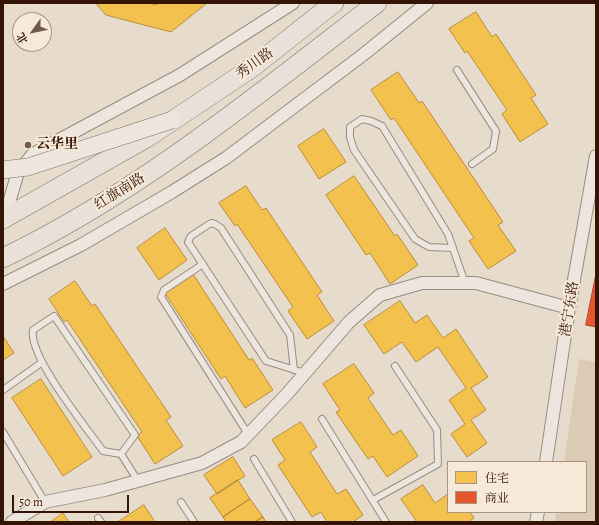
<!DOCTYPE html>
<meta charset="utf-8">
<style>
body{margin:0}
#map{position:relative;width:599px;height:525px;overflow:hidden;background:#e7dccc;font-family:Alegreya,"Noto Serif SC",serif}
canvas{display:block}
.frame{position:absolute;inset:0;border:4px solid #331405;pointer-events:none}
.legend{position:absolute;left:447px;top:461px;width:140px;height:52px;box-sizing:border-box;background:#f7e9d7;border:1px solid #a99483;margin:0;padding:5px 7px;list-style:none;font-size:12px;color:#331405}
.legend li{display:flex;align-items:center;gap:8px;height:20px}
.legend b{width:20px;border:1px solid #a99483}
.north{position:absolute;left:12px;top:12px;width:40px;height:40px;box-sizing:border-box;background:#f7e9d7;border:1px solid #a99483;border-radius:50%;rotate:237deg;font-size:11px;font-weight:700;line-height:16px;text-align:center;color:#331405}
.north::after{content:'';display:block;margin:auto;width:14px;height:18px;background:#725a4b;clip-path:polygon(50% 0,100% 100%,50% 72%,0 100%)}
.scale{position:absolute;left:12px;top:495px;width:117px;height:18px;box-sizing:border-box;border:2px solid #331405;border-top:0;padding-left:5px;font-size:12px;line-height:14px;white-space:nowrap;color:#331405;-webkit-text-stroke:3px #f7e9d7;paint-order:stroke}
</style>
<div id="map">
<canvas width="599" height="525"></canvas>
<div class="frame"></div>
<ul class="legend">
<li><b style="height:11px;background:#f2c14e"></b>住宅</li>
<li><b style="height:11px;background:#e4572e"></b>商业</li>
</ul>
<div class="north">北</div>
<div class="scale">50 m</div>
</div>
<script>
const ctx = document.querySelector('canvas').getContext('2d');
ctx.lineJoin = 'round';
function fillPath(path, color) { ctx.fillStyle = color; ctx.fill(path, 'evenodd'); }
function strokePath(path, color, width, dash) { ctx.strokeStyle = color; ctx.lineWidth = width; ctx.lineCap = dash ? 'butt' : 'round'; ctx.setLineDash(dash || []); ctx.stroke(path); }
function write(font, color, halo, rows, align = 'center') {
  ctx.font = font + ' Alegreya,"Noto Serif SC",serif'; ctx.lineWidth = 4; ctx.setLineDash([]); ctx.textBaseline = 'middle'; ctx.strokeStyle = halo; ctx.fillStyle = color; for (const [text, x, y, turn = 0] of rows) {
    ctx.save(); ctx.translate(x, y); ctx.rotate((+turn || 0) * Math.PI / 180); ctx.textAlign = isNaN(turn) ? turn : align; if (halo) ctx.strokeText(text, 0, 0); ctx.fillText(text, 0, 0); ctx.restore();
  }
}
const green = new Path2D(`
 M 579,359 L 596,362 L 596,522 L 555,522 L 556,512 L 586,512 L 586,462 L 564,462 Z`);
const homes = new Path2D(`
 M 96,3 L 148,3 L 156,5 L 159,3 L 207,3 L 171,32 L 106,15 Z
 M 476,12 L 492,37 L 496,34 L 536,95 L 531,98 L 548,124 L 520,142 L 502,114 L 507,110 L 467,51 L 465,53 L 449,29 Z
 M 398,72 L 419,103 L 422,101 L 503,222 L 498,225 L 516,251 L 488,269 L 469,241 L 474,238 L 394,118 L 391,120 L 371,90 Z
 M 324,129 L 346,162 L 319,179 L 298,146 Z
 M 354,176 L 395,236 L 397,234 L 418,265 L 390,284 L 370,253 L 366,255 L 326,195 Z
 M 246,186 L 262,210 L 266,208 L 322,292 L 317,295 L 334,321 L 307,339 L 288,311 L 293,307 L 237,224 L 235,226 L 219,203 Z
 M 165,228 L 187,260 L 159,280 L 137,248 Z
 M 193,274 L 249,360 L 252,358 L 273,390 L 245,408 L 225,376 L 221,379 L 165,293 Z
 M 75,281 L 92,306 L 95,304 L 171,417 L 166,420 L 183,446 L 155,464 L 137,436 L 142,432 L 67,320 L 64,322 L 49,299 Z
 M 400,301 L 415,323 L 427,315 L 443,338 L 456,329 L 488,377 L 471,388 L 486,410 L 471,420 L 487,443 L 467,457 L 451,434 L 465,424 L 449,400 L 466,388 L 438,347 L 416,362 L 402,342 L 384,354 L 364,325 Z
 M 3,336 L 14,353 L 3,360 Z
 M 354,364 L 374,393 L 368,398 L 393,435 L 401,430 L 418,456 L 387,477 L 373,456 L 368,459 L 336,412 L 340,410 L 323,384 Z
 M 41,379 L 92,457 L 63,476 L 12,398 Z
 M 301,422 L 317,447 L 310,452 L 337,494 L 346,489 L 363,515 L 353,522 L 327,522 L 321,512 L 312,517 L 278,465 L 285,460 L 272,440 Z
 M 233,457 L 245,476 L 217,494 L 204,475 Z
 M 238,480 L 250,499 L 223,517 L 210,498 Z
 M 423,485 L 435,503 L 448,494 L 448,512 L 470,512 L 474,518 L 468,522 L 417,522 L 401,499 Z
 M 250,499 L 263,517 L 255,522 L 226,522 L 223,517 Z
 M 144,505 L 155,522 L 118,522 Z
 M 63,513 L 69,522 L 51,522 Z
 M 263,517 L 266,522 L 255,522 Z`);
const shops = new Path2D(`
 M 596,274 L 596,327 L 586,325 Z`);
const lane = new Path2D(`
 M 457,70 L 496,131 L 493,149 L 472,164
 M 453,248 L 429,247 L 415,239 L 354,150 L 350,137 L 350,127 L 362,119 L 371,121 L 382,126 L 448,234 L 465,283
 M 203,264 L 164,290 L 161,297 L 248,434
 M 294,370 L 290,335 L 221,228 L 215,224 L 211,223 L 191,236 L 188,242 L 266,361 L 305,373
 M 3,390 L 41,363
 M 322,419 L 386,522
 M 3,432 L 45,502
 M 121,454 L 135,435 L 54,316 L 33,330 C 28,356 86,427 103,451 L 121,454 L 138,481
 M 254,459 L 292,522
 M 373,500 L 438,464 L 437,430 L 395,366
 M 181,502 L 194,522
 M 98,518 L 101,522`);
const street = new Path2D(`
 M 3,211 L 8,206 L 18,172 L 33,154 L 180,75 L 293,3
 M 3,284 L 81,245 L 172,192 L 226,158 L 364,54 L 427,3
 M 546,462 L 569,308 L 596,156
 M 12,522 L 45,502 L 105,490 L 202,463 L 241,442 L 287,394 L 349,322 L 380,295 L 422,283 L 476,283 L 569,308
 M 536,522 L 538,512`);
const primary = new Path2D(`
 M 3,219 L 148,137 L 253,67 L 334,3
 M 3,258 C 140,192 257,95 377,3`);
const secondaryBridge = new Path2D(`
 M 3,170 L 28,167 L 172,120`);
const markers = [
 [28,145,4,"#725a4b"]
];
const streetNames = [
 ["秀川路",255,64,-36],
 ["红旗南路",120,192,-32],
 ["港宁东路",570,309,-81]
];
const poiNames = [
 ["云华里",36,145]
];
fillPath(green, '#dbcab4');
fillPath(homes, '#f2c14e');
strokePath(homes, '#b98d38', 1);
fillPath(shops, '#e4572e');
strokePath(shops, '#af4322', 1);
strokePath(lane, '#968c81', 8);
strokePath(street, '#968c81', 14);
strokePath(primary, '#7c7167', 20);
strokePath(lane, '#ece6de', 6);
strokePath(street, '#ece6de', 12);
strokePath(primary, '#e8e1d9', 19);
strokePath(secondaryBridge, '#7c7167', 18, []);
strokePath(secondaryBridge, '#ece6de', 17);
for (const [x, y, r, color] of markers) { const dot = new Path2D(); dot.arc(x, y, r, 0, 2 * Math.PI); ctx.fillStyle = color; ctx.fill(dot); strokePath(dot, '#f7e9d7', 1.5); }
write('14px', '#331405', '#f7e9d7', streetNames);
write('bold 14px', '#331405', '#f7e9d7', poiNames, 'left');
</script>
